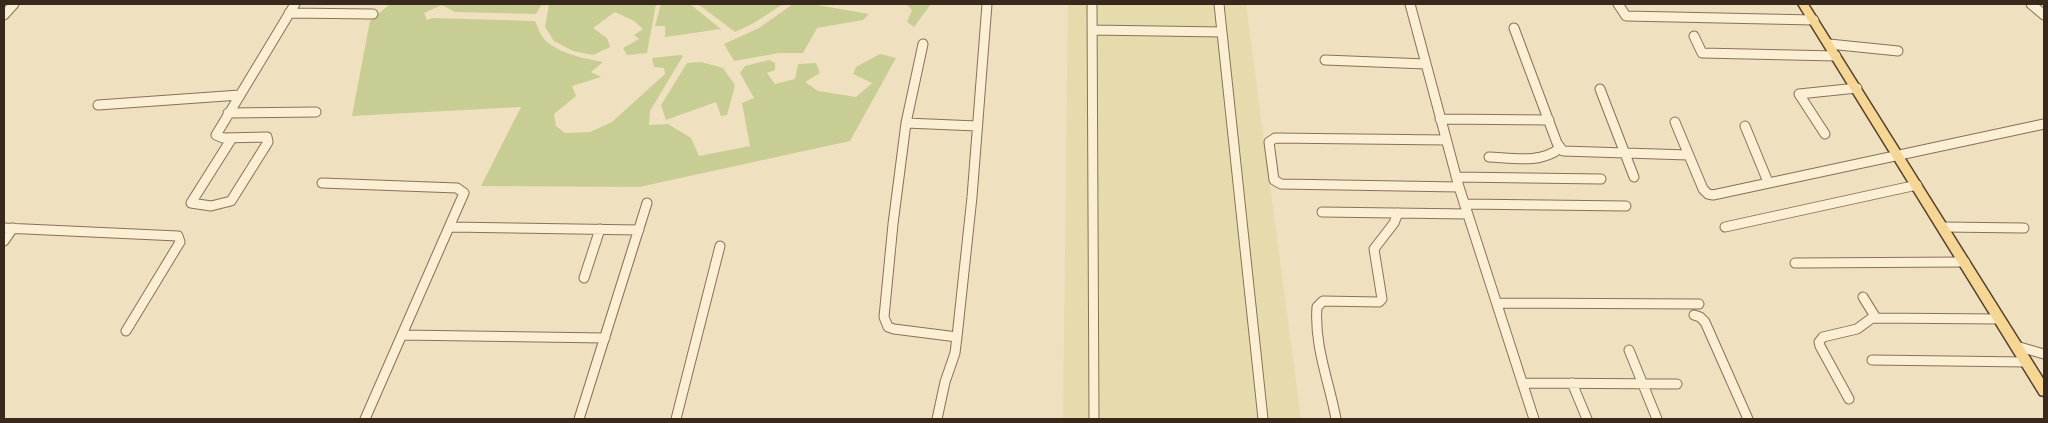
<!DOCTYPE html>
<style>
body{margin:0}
#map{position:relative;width:2048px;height:423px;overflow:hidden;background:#efe0bf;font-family:"IBM Plex Serif",serif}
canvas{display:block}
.frame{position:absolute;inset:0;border:5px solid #38291c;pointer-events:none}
</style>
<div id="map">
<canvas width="2048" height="423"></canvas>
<div class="frame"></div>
</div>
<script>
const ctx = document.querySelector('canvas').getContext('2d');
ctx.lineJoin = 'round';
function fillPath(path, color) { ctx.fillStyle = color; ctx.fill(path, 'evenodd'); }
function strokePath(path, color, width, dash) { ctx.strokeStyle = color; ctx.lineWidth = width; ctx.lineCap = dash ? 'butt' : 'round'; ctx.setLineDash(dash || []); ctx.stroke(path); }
const farmland = new Path2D(`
 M 1068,4 L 1246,4 L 1301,419 L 1063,419 Z`);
const green = new Path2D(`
 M 390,4 L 542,4 L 536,14 L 455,12 L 442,5 L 424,13 L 427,20 L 433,18 L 535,21 C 538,27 540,35 544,39 C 559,54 583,58 603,62 L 591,72 L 601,77 L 572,86 L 576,96 L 554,114 L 556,126 L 565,133 L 590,132 L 612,122 L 665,74 L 664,68 L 654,67 L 652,58 L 681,55 L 683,56 L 650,111 L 649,125 L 668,124 L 691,138 L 699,156 L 750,146 L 742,103 L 754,98 L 740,73 L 745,66 L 769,60 L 775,63 L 775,70 L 767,73 L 775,84 L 795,79 L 798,64 L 816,63 L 820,73 L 805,82 L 818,91 L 856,97 L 872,83 L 853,74 L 856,67 L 880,54 L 896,58 L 850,141 L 639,187 L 481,186 L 521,107 L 352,116 L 370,21 Z
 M 549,4 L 656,4 L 647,53 L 627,55 L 623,48 L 639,39 L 634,35 L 643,29 L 634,21 L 615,12 L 593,28 L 607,38 L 610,47 L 593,55 L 573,51 L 554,41 L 545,27 Z
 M 661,4 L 690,4 L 721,29 L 665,37 L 665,26 L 655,26 Z
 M 698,4 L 783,4 L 754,23 L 735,32 Z
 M 793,4 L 811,4 L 869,14 L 863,20 L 817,28 L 803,53 L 779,53 L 734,61 L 724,44 L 759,28 Z
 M 906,4 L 931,4 L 914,27 L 907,22 L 912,10 Z
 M 701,62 L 723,68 L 735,85 L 727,115 L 721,116 L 716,102 L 666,120 L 661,105 L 687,63 Z`);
const minor = new Path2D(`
 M 1092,4 L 1094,419
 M 1219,4 L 1263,419
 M 1410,4 L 1459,187 L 1534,419
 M 1618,4 L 1626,16 L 1814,20
 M 2031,4 L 2044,15
 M 289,13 L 373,14
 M 4,15 L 14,4
 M 1514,28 L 1557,143 L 1563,151 L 1688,155
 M 1092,30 L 1222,32
 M 1694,36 L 1702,53 L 1836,56
 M 923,44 L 906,123 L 893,224 L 884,317 L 888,327 L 894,329 L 957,337
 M 1829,44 L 1898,51
 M 1325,60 L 1426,64
 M 1600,89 L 1634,177
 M 98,105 L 240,95
 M 228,113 L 316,112
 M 1440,119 L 1549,120
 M 1675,122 L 1703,189 L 1708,194 L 1713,195 L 2044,124
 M 906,123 L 977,126
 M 1745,126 L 1768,182
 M 1825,134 L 1799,94 L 1857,88
 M 232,138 L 191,203 L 211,206 L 231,201 L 268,142 L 267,137 L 223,138 L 216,135 L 295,4
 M 1446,140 L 1275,138 L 1269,142 L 1274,180 L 1281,184 L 1459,187
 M 1489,157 C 1512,158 1541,164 1560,148
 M 1456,177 L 1601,179
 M 322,183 L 457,188 L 464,193 L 365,419
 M 1464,204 L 1626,206
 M 1322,212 L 1468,214
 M 450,227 L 639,230
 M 1725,227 L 1917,185
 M 1943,227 L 2024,228
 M 4,228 L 178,236 L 180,242 L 126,331
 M 4,241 L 13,228
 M 1795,263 L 1965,262
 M 584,278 L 600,229
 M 1863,297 L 1876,318
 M 1498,303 L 1699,304
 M 1694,315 L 1700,317 L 1705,322 L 1748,419
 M 402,335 L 605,338
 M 2016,346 L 2044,354
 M 1629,350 L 1657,419
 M 1872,360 L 2026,362
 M 1522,383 L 1677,384
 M 1572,383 L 1587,419
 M 1849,399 L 1820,346 L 1819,342 L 1823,337 L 1857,329 L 1872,318 L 2000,319
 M 579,419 L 647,203
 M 676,419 L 720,246
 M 937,419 L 945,382 L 955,353 L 957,337 L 972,197 L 987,4
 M 1336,419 C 1329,381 1314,346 1317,307 L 1323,301 L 1379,302 L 1382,299 L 1374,249 L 1394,223 L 1398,213`);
const major = new Path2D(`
 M 1798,4 L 1808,4 L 2044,380 L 2044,396 L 2040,395 Z`);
fillPath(farmland, '#e5dbac');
fillPath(green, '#c8ce93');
strokePath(minor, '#897157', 11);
strokePath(major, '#563f2c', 3);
strokePath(minor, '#faeed3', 9);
fillPath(major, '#f5d695');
</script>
